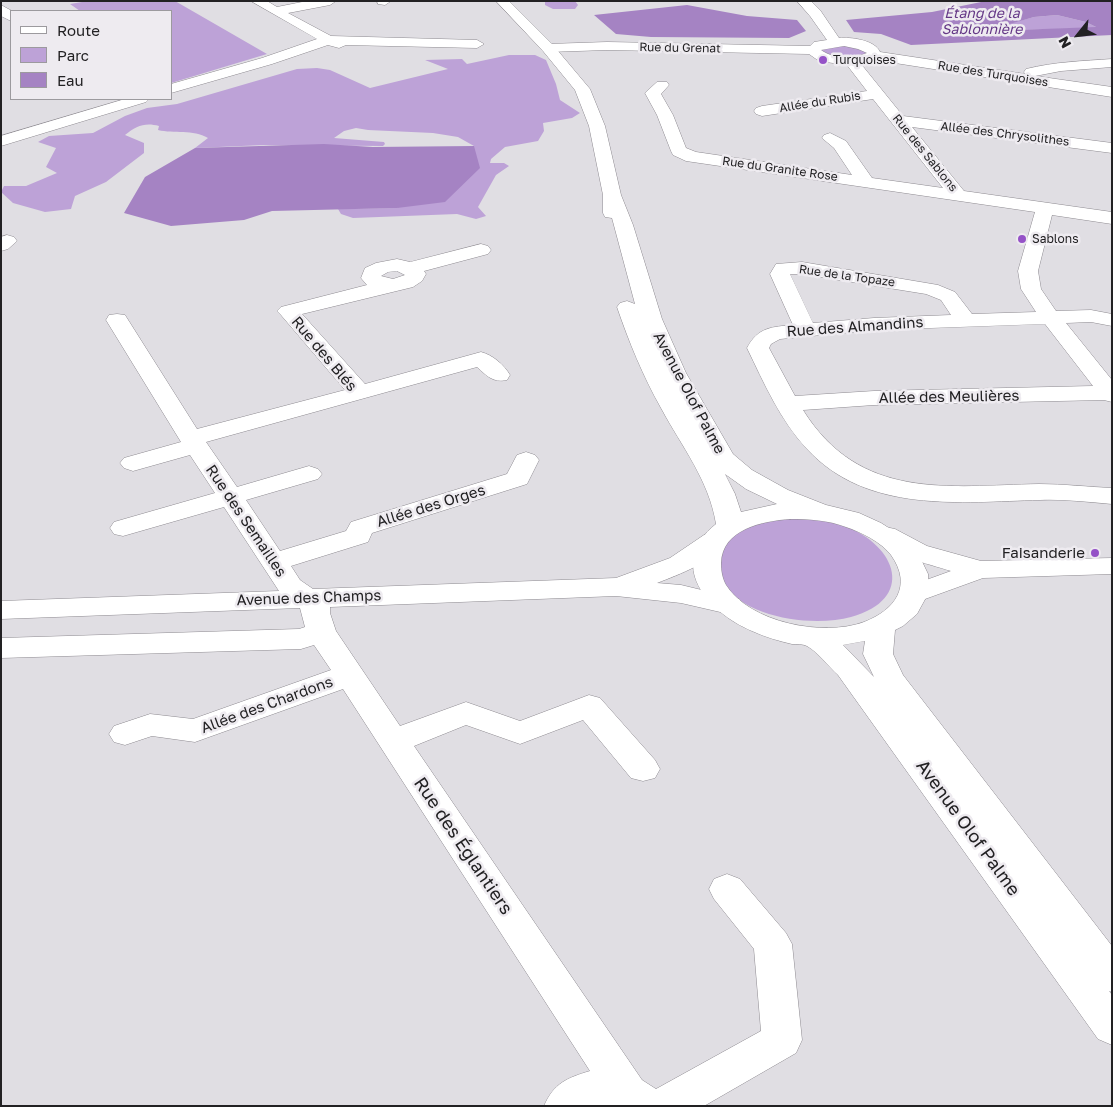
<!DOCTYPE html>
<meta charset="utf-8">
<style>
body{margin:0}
#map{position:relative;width:1113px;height:1107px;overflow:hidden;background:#e0dee3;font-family:"Golos Text",sans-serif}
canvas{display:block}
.frame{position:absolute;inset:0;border:2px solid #222123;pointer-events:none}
.legend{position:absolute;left:10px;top:10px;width:162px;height:90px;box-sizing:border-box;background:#eeebf0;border:1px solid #9c9a9e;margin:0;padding:6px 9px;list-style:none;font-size:15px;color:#222123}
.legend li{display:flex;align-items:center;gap:10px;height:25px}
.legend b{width:25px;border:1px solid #9c9a9e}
.north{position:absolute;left:1053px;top:10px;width:50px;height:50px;-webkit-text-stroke:4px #eeebf0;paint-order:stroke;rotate:241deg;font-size:14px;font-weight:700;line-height:20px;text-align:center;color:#222123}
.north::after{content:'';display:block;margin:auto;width:18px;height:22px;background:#222123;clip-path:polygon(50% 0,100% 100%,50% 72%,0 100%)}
</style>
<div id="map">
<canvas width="1113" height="1107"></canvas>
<div class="frame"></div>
<ul class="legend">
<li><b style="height:6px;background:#fff"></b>Route</li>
<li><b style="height:14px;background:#bda2d7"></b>Parc</li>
<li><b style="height:14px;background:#a583c3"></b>Eau</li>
</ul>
<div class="north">N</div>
</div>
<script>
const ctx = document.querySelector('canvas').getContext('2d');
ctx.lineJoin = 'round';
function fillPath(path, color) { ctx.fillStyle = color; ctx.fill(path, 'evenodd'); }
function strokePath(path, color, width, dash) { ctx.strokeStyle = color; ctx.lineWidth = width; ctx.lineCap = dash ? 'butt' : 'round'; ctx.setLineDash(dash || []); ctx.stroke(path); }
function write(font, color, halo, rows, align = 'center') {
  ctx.font = font + ' "Golos Text",sans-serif'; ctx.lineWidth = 5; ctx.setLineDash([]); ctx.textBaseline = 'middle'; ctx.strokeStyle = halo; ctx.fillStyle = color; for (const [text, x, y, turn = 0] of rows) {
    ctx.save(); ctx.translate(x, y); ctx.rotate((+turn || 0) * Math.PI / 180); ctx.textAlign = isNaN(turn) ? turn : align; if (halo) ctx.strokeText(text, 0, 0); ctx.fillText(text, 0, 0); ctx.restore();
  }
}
const green = new Path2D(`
 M 88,1 L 175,1 L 267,54 L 171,83 L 171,11 L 80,11 L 70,4 Z
 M 545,1 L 575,1 L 578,5 L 575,9 L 553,9 L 545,5 Z
 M 1057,15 L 1086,22 L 1098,28 L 1016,30 L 1001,26 L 1034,17 Z
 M 845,44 L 867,52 L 867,53 C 853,61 834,58 821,51 L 822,49 Z
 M 509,55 L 535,55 L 546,60 L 556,84 L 560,100 L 580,113 L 572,118 L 543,123 L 544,131 L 538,141 L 505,147 L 491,159 L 490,163 L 504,163 L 509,166 L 496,175 L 478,207 L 486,216 L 476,219 L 457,214 L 353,218 L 341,214 L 338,209 L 397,208 L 474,146 L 458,137 L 433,133 L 368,130 L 356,128 L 344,131 L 334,138 L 384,142 L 385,144 L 383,146 L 264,145 L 195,148 L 208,138 C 193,129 174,134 158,130 L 159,126 C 145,122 136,126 125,135 L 144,143 L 144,153 L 106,182 L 75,196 L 71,209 L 45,212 L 13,203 L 1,192 L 4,186 L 26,186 L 57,173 L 46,167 L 56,148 L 38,142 L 49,136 L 93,133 L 125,116 L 147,108 L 177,104 L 297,69 L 317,68 L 330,70 L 370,88 L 448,69 L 425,60 L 462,59 L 467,64 Z
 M 760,518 C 779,519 809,516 828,519 C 834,520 840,524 845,526 C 897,546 916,599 851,617 C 814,627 744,619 723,582 C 720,578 721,569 720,564 C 719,555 716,546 723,539 C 732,530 749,524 760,518 Z`);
const water = new Path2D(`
 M 986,1 L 1112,1 L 1112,35 L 911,45 L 881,34 L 854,32 L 846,20 L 932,12 ZM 1057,15 L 1086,22 L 1096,27 L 1016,30 L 1003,26 L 1034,17 Z
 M 687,5 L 747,16 L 797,20 L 806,31 L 789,38 L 651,37 L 616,34 L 594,15 Z
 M 324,144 L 373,147 L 474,146 L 480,168 L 445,202 L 397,208 L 272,211 L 244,220 L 171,226 L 124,213 L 145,177 L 195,148 Z`);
const minor = new Path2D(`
 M 251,1 L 267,1 L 277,7 L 307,1 L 336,1 L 330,5 L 288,13 L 331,36 L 477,40 L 484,44 L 477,48 L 346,45 L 339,48 L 328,45 L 272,64 L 171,93 L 171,84 L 262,58 L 317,39 Z
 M 377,1 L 391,1 L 385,5 L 378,4 Z
 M 797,1 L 811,1 L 820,10 L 839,38 C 851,37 875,40 880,52 L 1025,74 L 1024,72 L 1026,69 C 1054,62 1083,61 1112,59 L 1112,67 L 1061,71 L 1035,76 L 1112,87 L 1112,97 L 876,60 L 861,64 L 903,116 L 1112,143 L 1112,153 L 912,127 L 964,191 L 1112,212 L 1112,224 L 1052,215 L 1038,271 L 1041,289 L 1056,311 L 1091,310 L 1112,314 L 1112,326 L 1091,322 L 1066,323 L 1112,380 L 1112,402 L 1104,400 L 874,405 L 803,410 C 860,501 947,486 1039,484 C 1064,484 1088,487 1112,488 L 1112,504 C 1088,502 1064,499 1040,500 C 960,502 867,514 807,449 C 780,420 764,383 747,348 C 758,327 772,327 793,325 L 770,274 L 776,264 L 802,262 L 938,285 L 955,292 L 972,314 L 1036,312 L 1021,289 L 1018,271 L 1035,212 L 686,161 L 673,155 L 671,151 L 657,115 L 645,93 L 657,82 L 667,82 L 669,85 L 661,94 L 673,115 L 686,148 L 696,152 L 852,175 L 834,148 L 822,138 L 824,135 L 830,133 L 846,141 L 872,178 L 943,188 L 873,99 L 762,116 L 756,114 L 754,111 L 756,108 L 762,106 L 867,91 L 847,65 L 819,61 L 809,54 L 607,50 L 548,52 L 541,48 L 548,44 L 607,42 L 810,46 L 814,42 L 827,40 L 810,16 ZM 844,46 L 858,49 L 867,53 C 853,59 833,59 821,50 ZM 790,274 L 802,274 L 926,294 L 941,300 L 951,315 L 874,318 L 813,323 ZM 1045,324 L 1093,386 L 874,391 L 795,396 L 769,348 L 771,344 L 780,339 L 874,330 Z
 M 1,5 L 12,11 L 11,21 L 1,16 Z
 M 125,99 L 149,99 L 146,102 L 1,146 L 1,136 Z
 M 7,235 L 14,237 L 17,241 L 8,249 L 1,251 L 1,237 Z
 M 481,244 L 488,246 L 491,250 L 488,254 L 424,271 L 426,274 L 422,281 L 413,287 L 302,314 L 365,384 L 481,352 C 493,355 504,365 510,375 L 507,380 C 493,383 487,376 477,367 L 206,442 L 237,487 L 309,466 L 318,469 L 322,474 L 318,479 L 246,500 L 280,551 L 346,531 L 351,522 L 507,474 L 517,455 L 526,452 L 535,455 L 539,460 L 527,484 L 372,533 L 368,542 L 291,566 L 300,580 L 313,589 L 616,578 L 670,558 L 704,535 L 714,533 L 724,535 L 728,541 C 713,562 680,574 657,583 L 681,585 L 739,599 L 743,605 L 739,611 L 729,614 L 681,603 L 616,596 L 330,607 L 330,613 L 336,631 L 400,726 L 466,702 L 520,721 L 589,695 L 600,698 L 655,760 L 660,769 L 655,778 L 643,781 L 631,778 L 583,720 L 520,744 L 466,725 L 414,746 L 642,1080 L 656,1089 L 761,1031 L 754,949 L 714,899 L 709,889 L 714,879 L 727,874 L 740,879 L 786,933 L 792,944 L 802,1040 L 796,1053 L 704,1106 L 544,1106 C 554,1083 567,1078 590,1071 L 343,689 L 195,742 L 152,736 L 125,745 L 114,742 L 109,734 L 114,726 L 150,714 L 193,719 L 331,670 L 314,645 L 301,649 L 1,658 L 1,638 L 299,629 L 305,627 L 300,608 L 1,619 L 1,601 L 279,591 L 224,507 L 123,536 L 114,534 L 110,528 L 114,522 L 215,493 L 190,455 L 133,471 L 124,468 L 120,463 L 124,458 L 181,442 L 106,320 L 109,315 L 117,314 L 125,315 L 197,429 L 345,390 L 281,315 L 277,311 L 281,307 L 367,285 L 361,278 L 365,268 L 376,263 L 397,259 L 410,262 ZM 397,271 L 405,275 L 393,279 L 381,276 L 388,272 Z
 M 885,527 L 895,529 L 927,546 L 981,561 L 1112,558 L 1112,574 L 983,578 L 914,603 L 904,600 L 900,594 L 904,588 L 951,571 C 929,564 885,554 871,535 L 875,529 Z`);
const major = new Path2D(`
 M 496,1 L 509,1 L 553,45 L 590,89 L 605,126 L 621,195 L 633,225 L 662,319 L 686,373 L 733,454 L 752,470 L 788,490 L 826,505 L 859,513 L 881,523 L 903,537 L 918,553 L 928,574 L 929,592 L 917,614 L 903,626 L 895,630 L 893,654 L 903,675 L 1112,946 L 1112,992 L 1109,991 L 1112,995 L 1112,1045 L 1098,1039 L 838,675 C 829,667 818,652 807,646 C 803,644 797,644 792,644 C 779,641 765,637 752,631 C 707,612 666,564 716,524 C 709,480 682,447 661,408 C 643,376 629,342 617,307 L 620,303 L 627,301 L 635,304 L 612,218 L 605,217 L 603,213 L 603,195 L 589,126 L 575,90 L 543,51 ZM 725,474 L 746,489 L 777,504 L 741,512 L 735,494 ZM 790,519 C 809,519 828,520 846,527 C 861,532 881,542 891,555 C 913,586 895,610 864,622 C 824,637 750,623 726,585 C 722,578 721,570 721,563 C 722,529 763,521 790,519 ZM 865,641 L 863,654 L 874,677 L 843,645 Z`);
const markers = [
 [823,60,5,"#9552c7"],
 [1022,239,5,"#9552c7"],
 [1095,553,5,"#9552c7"]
];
const farStreetnames = [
 ["Rue du Grenat",680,48,1],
 ["Rue des Turquoises",993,74,9],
 ["Allée du Rubis",820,102,-9],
 ["Allée des Chrysolithes",1005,134,7],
 ["Rue des Sablons",925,153,51],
 ["Rue du Granite Rose",780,169,8],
 ["Rue de la Topaze",847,276,8]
];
const farPoinames = [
 ["Turquoises",833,60],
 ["Sablons",1032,239]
];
const farWaternames = [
 ["Étang de la",982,14],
 ["Sablonnière",982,30]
];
const streetNames = [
 ["Rue des Almandins",855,327,-4],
 ["Rue des Blés",324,354,50],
 ["Avenue Olof Palme",689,393,62],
 ["Allée des Meulières",949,397,-1],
 ["Allée des Orges",431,506,-17],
 ["Rue des Semailles",246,521,56],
 ["Avenue des Champs",309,598,-2],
 ["Allée des Chardons",267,705,-20]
];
const poiNames = [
 ["Faisanderie",1085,553]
];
const nearStreetnames = [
 ["Avenue Olof Palme",968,828,54],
 ["Rue des Églantiers",463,846,56]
];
fillPath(green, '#bda2d7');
fillPath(water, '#a583c3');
strokePath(minor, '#8d8a90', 1);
strokePath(major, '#8d8a90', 1);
fillPath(minor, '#fff');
fillPath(major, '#fff');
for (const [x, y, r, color] of markers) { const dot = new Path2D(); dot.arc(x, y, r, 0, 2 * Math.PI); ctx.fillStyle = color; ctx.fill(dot); strokePath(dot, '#eeebf0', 2); }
write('12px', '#222123', '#eeebf0', farStreetnames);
write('12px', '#222123', '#eeebf0', farPoinames, 'left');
write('italic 14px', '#643786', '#eeebf0', farWaternames);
write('15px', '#222123', '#eeebf0', streetNames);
write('15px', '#222123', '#eeebf0', poiNames, 'right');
write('18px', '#222123', '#eeebf0', nearStreetnames);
</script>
